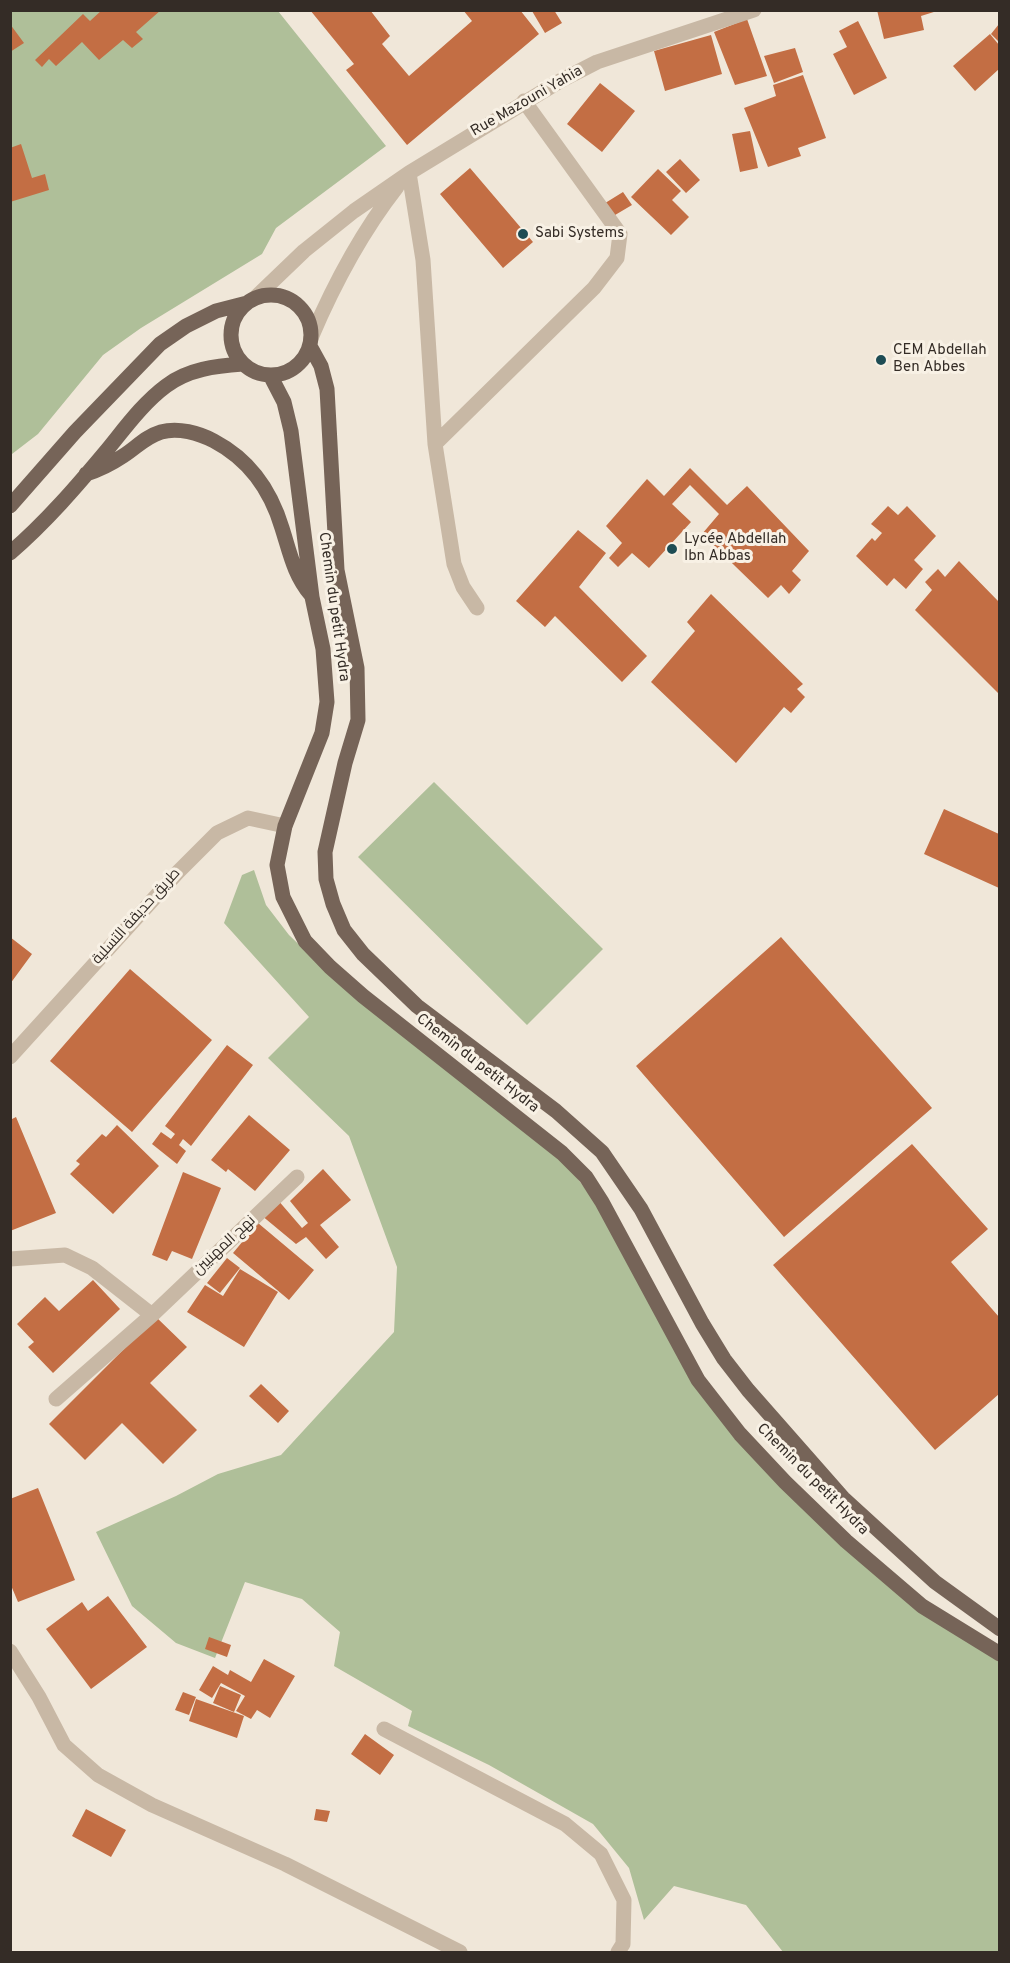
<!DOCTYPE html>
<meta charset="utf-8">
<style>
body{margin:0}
#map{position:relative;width:1010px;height:1963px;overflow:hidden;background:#f0e7d9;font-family:Overpass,sans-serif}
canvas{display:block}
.frame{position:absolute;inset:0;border:12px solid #342c26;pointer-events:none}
</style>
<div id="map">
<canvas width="1010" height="1963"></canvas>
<div class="frame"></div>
</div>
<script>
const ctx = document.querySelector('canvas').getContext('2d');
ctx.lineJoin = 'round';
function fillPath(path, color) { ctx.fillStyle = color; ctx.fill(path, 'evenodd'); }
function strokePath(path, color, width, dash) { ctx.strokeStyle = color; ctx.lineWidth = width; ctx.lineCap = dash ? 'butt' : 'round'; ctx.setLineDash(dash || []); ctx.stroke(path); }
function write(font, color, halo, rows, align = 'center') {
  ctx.font = font + ' Overpass,Cairo,sans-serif'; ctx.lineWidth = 6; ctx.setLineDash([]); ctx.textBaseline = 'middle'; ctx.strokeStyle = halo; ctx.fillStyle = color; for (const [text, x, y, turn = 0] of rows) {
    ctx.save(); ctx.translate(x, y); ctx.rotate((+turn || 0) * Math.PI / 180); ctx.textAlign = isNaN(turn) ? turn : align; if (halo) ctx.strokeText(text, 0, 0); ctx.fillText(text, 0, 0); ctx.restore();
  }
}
const green = new Path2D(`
 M 11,11 L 278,11 L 386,146 L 276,228 L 262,254 L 141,328 L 103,355 L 38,434 L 12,454 Z
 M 434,782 L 603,949 L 527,1025 L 358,857 Z
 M 254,870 L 266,905 L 289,935 L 342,986 L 558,1156 L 575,1175 L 592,1198 L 698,1380 L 872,1565 L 999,1654 L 999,1952 L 783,1952 L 746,1905 L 674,1886 L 644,1920 L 629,1868 L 593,1824 L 489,1765 L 408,1726 L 412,1711 L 334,1666 L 340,1632 L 302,1599 L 245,1582 L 215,1658 L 176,1643 L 132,1606 L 96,1532 L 176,1496 L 218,1474 L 281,1455 L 394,1332 L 397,1267 L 349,1136 L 268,1058 L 309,1017 L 224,923 L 242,875 Z`);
const building = new Path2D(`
 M 102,10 L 161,10 L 136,32 L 143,39 L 132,48 L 123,40 L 99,60 L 82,42 L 56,66 L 49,59 L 42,67 L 35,60 L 83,14 L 90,21 Z
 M 310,10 L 370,10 L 390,36 L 382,44 L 409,76 L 472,21 L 463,10 L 520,10 L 539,34 L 407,145 L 346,70 L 354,64 Z
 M 534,10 L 554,10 L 562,23 L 545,33 L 532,11 Z
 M 877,10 L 937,10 L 937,11 L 921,16 L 924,30 L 884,39 Z
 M 747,19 L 767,76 L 735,85 L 714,32 Z
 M 858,21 L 887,78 L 854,95 L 833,54 L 847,47 L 839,31 Z
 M 10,24 L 24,43 L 10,52 Z
 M 999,24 L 999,42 L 991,34 Z
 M 990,34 L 999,45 L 999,69 L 975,91 L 953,66 Z
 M 711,35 L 722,74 L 665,91 L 654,51 Z
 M 795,48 L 803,72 L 774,83 L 764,56 Z
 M 803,75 L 826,138 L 798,148 L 801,156 L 768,167 L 744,108 L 776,96 L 773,85 Z
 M 600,83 L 635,111 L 602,152 L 567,124 Z
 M 750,131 L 758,168 L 740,172 L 732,134 Z
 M 21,144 L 32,178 L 45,174 L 49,190 L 10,202 L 10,148 Z
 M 680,159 L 700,180 L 686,193 L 666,172 Z
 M 470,168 L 533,242 L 503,268 L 440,194 Z
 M 658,169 L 681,191 L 672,200 L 689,217 L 671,235 L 631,197 Z
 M 623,192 L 632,205 L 610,218 L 602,205 Z
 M 690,468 L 727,505 L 747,486 L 809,551 L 792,571 L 801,580 L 789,594 L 781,585 L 768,598 L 702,534 L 719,514 L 690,485 L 672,504 L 691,522 L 649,568 L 632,553 L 618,567 L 609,558 L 622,543 L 606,526 L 647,479 L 664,496 Z
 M 888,506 L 898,515 L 907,506 L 936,536 L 914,560 L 923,569 L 906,589 L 894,578 L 887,586 L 856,556 L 872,538 L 875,541 L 882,533 L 871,524 Z
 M 578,530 L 606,553 L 579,587 L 647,656 L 622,682 L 555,616 L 545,627 L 516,601 Z
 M 959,561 L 999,602 L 999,694 L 915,610 L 932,590 L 925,582 L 938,569 L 945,577 Z
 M 711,594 L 803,684 L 797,689 L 805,697 L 791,713 L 784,707 L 736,763 L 651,682 L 695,631 L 687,622 Z
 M 944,809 L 999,834 L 999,888 L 924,854 Z
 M 10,937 L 32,954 L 10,984 Z
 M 781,937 L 932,1108 L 784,1237 L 636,1066 Z
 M 130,969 L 212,1040 L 132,1132 L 50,1061 Z
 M 227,1045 L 253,1065 L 191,1146 L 183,1139 L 179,1145 L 186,1151 L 177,1164 L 152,1144 L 161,1132 L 171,1139 L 175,1134 L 165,1126 Z
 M 249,1115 L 290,1150 L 255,1191 L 228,1169 L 226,1172 L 211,1160 Z
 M 16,1117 L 56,1213 L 10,1231 L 10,1120 Z
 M 117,1125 L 159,1166 L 113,1214 L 70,1174 L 80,1164 L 76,1161 L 102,1134 L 106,1137 Z
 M 912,1144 L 988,1229 L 951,1262 L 999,1317 L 999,1394 L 935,1450 L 773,1265 Z
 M 323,1169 L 351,1200 L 320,1225 L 339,1247 L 326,1259 L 306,1237 L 296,1244 L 261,1215 L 277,1199 L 302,1228 L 308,1223 L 290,1201 Z
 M 183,1172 L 221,1188 L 192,1259 L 172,1251 L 167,1261 L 152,1255 Z
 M 258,1223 L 314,1270 L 289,1300 L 233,1253 Z
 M 227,1258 L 240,1268 L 220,1293 L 207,1283 Z
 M 240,1269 L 278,1292 L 244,1347 L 187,1312 L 205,1285 L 223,1296 Z
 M 93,1280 L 120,1309 L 53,1373 L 28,1347 L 34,1342 L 17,1324 L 45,1297 L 59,1311 Z
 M 156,1317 L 187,1347 L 150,1383 L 197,1430 L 163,1464 L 122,1423 L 85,1460 L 49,1424 Z
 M 261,1384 L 289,1411 L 278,1423 L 249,1396 Z
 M 38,1488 L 75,1580 L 18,1602 L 10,1583 L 10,1499 Z
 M 108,1596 L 147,1647 L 91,1689 L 46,1629 L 82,1602 L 88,1611 Z
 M 209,1637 L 231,1645 L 227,1657 L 205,1649 Z
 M 264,1659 L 295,1676 L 270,1718 L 257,1710 L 251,1719 L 236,1711 L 245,1696 L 221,1683 L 212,1698 L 199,1690 L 213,1666 L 228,1675 L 230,1670 L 251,1682 Z
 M 220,1686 L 241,1695 L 234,1712 L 213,1703 Z
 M 183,1692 L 196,1697 L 189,1715 L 175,1710 Z
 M 196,1699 L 244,1716 L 237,1738 L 189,1721 Z
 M 365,1734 L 394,1755 L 380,1775 L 351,1754 Z
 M 86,1809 L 126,1830 L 111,1857 L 72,1836 Z
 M 316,1809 L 330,1811 L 327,1822 L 314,1820 Z`);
const minor = new Path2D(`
 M 409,173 L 423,260 L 435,444 L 454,564 L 463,587 L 477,608
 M 255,298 L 304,251 L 354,211 L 409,173 L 560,81 L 597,62 L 754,10
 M 311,338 C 334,284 361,233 397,187
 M 435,444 L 594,288 L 617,258 L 620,234 L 524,101
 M 10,1057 L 178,872 L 217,833 L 248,818 L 285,826
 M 10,1259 L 65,1255 L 92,1268 L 152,1315
 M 56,1399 L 152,1315 L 297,1177
 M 10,1651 L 39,1697 L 64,1745 L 98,1775 L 152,1805 L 285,1864 L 460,1952
 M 384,1729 L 565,1824 L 601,1854 L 624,1900 L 623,1944 L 618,1952`);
const major = new Path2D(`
 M231 335a40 40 0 1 1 80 0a40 40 0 1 1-80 0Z
 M 310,346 L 321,366 L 327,389 L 337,570 L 357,668 L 358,720 L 345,763 L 325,852 L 326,879 L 333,904 L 344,930 L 363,954 L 417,1006 L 556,1111 L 602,1152 L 641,1209 L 702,1323 L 724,1359 L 748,1390 L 843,1498 L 935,1582 L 1000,1629
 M 270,375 L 284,402 L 291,431 L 312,597 L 323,649 L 327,702 L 322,733 L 285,826 L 277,865 L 283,897 L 305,941 L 330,967 L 363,996 L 562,1153 L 586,1177 L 602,1202 L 698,1380 L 740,1434 L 785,1482 L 846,1541 L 922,1606 L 1000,1654
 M 86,474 C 99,470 111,464 123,456 C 137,447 145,437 161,432 C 178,427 199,433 214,441 C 250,460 271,491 282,528 C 290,553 294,575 311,595
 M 10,506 L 75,432 L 160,344 L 186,326 L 216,311 L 247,303
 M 10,553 C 46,522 77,486 107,450 C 125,428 143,403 166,386 C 188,369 216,366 243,364`);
const markers = [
 [523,234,6,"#1d4c54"],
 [881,360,6,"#1d4c54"],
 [672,549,6,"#1d4c54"]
];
const streetNames = [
 ["Rue Mazouni Yahia",527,102,-30],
 ["Chemin du petit Hydra",333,607,82],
 ["طريق حديقة التسلية",137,917,-48],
 ["Chemin du petit Hydra",477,1064,38],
 ["نهج المهنيين",225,1246,-43],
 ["Chemin du petit Hydra",812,1480,45]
];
const poiNames = [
 ["Sabi Systems",535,234],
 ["CEM Abdellah",893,351],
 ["Ben Abbes",893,368],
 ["Lycée Abdellah",684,540],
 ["Ibn Abbas",684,557]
];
fillPath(green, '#afbf99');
fillPath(building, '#c36e44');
strokePath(minor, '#c8b8a5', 15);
strokePath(major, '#766458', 15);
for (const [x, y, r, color] of markers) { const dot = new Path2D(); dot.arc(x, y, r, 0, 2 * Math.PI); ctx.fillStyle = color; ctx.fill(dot); strokePath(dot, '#f8f1e5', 2); }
write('15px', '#342c26', '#f8f1e5', streetNames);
write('15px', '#342c26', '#f8f1e5', poiNames, 'left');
</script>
